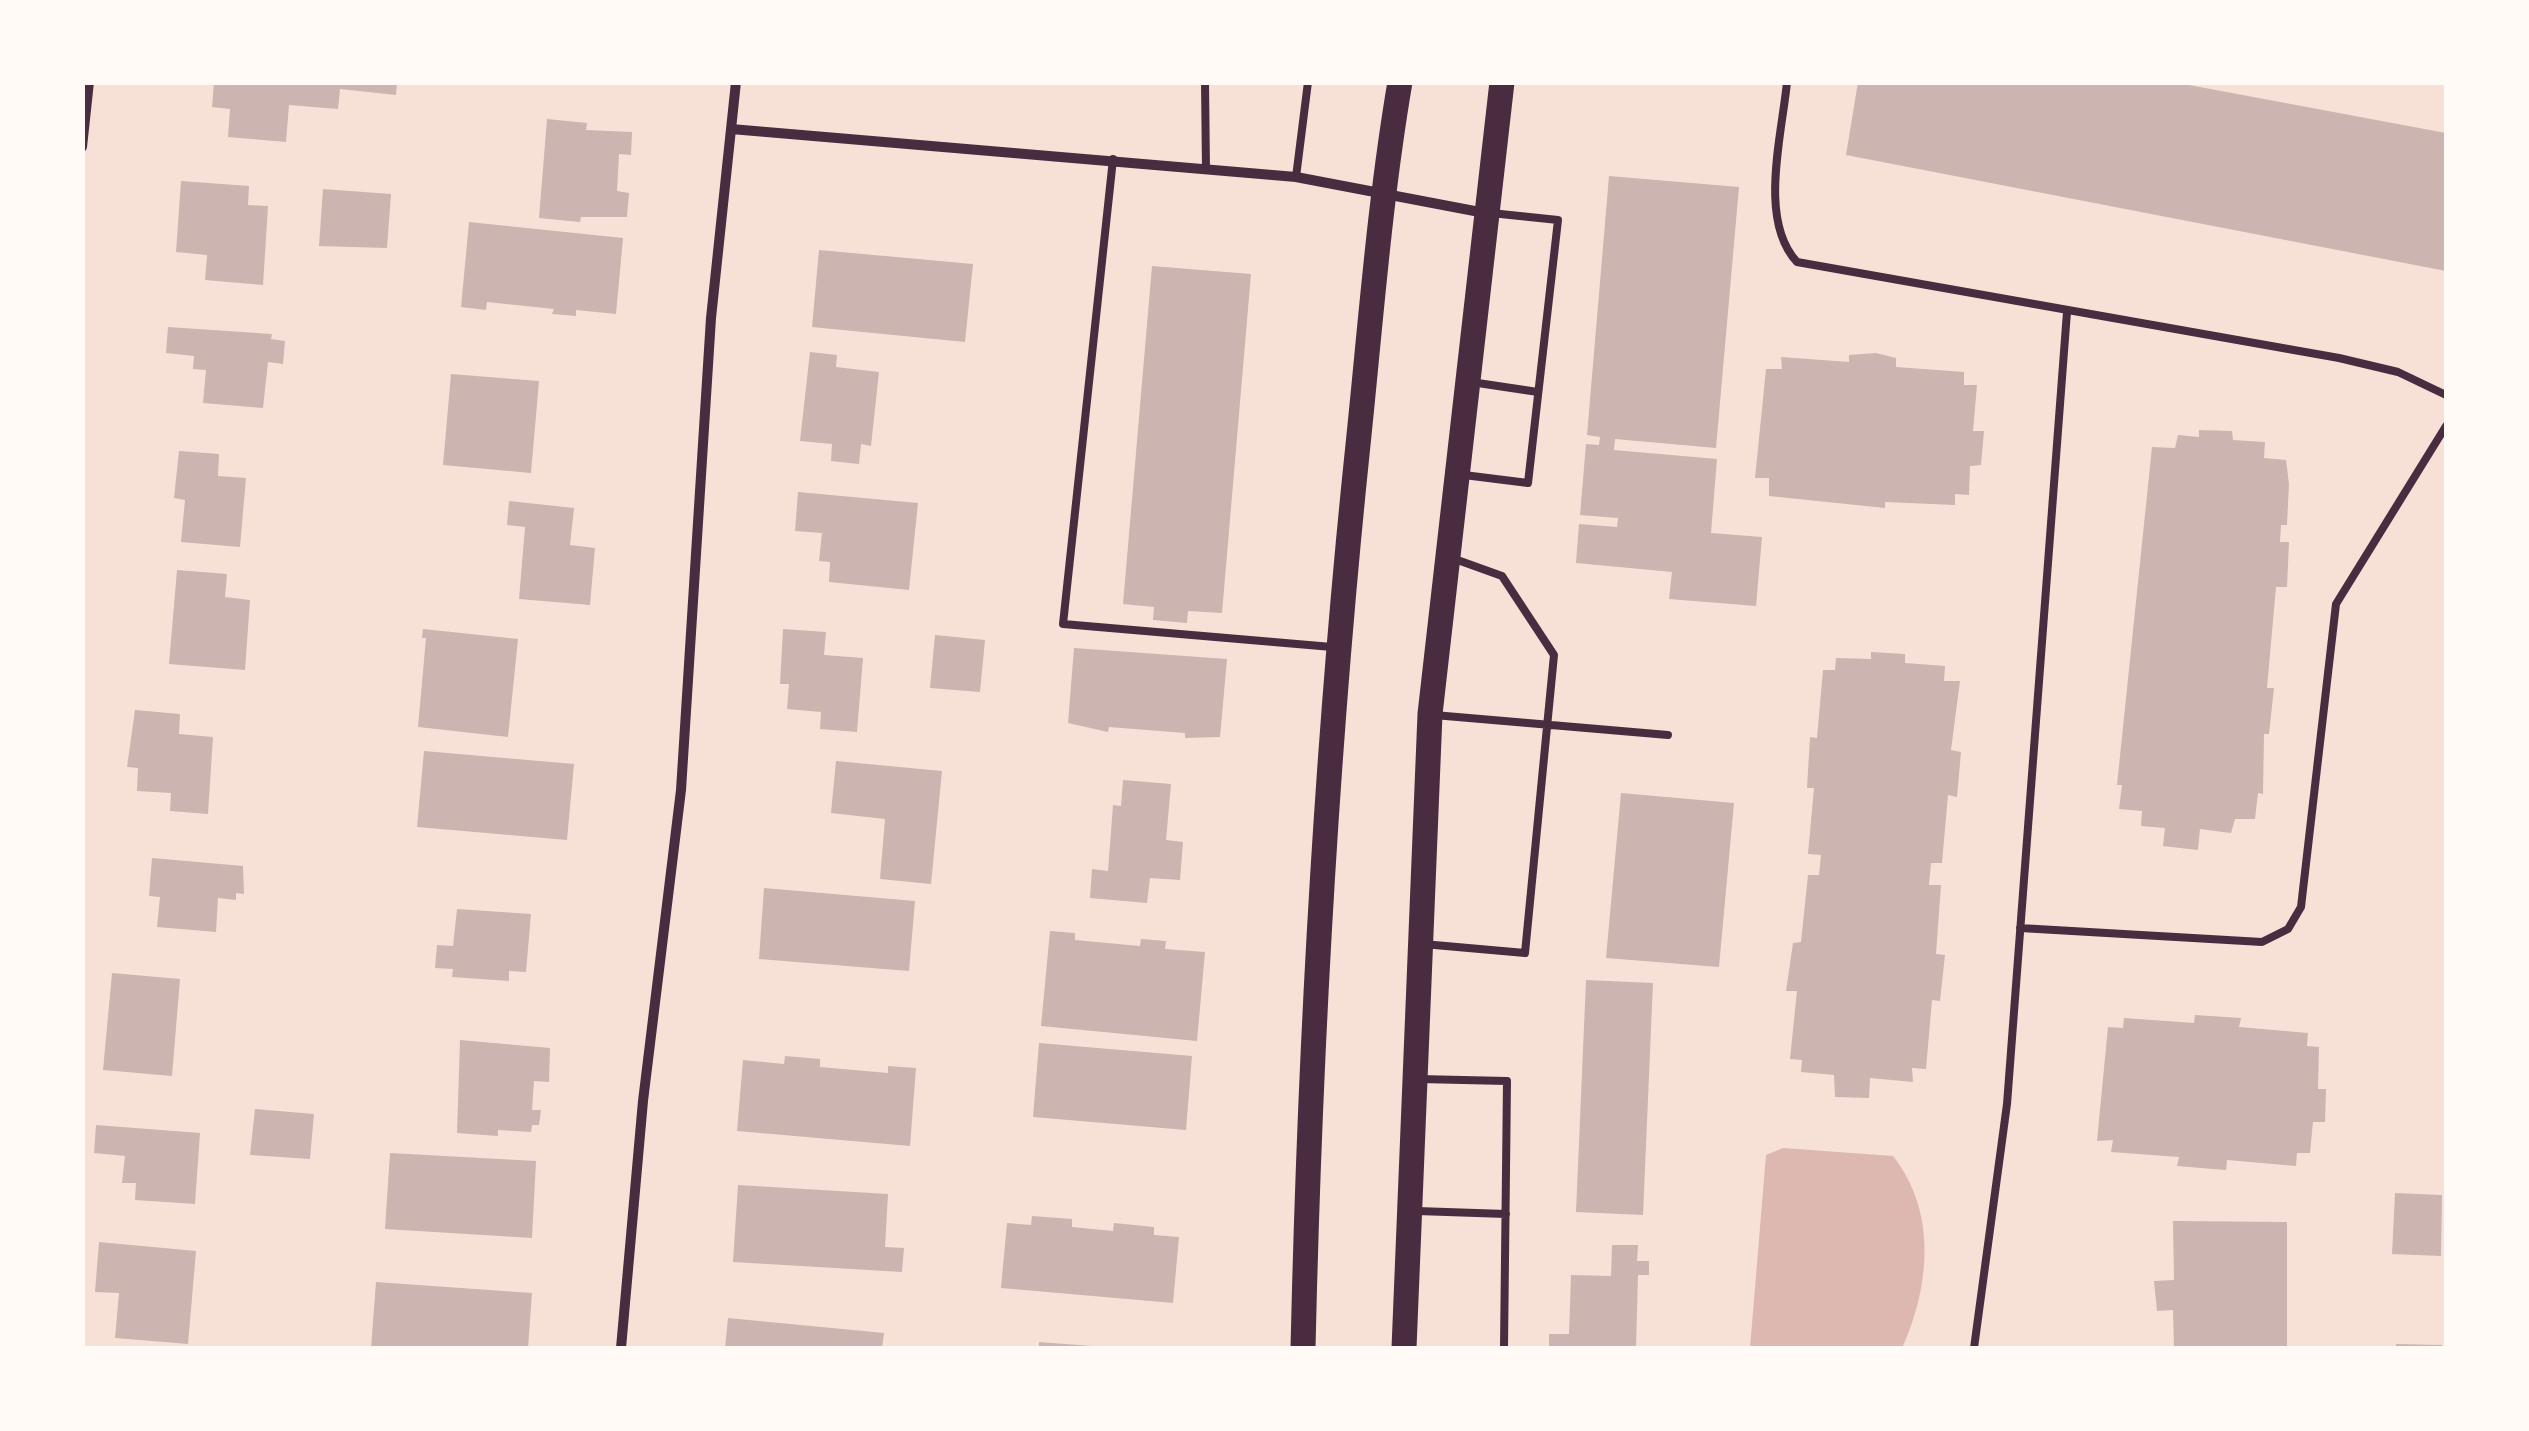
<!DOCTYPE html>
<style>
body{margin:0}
#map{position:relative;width:2529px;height:1431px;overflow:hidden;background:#f7e1d7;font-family:"Golos Text",sans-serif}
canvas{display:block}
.frame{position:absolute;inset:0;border:85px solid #fffaf5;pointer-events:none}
</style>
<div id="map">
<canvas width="2529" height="1431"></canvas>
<div class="frame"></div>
</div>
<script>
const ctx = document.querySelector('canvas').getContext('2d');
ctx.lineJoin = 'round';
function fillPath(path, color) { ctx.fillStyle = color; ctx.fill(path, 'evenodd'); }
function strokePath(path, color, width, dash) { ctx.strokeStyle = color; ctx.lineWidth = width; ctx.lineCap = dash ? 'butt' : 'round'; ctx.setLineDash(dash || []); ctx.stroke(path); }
const water = new Path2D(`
 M 1783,1148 L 1893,1156 C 1937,1212 1930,1286 1902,1348 L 1750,1348 L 1766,1155 Z`);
const building = new Path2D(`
 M 214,82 L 397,82 L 396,95 L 340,89 L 338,109 L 289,105 L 286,142 L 228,137 L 230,109 L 212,107 Z
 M 1858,82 L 2173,82 L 2446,133 L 2446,271 L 1846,155 Z
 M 547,119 L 587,123 L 586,130 L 632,132 L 631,155 L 619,154 L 617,191 L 629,193 L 627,217 L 581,217 L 580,222 L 539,218 Z
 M 1609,176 L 1739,187 L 1716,448 L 1615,439 L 1614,450 L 1717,459 L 1711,533 L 1762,537 L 1756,606 L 1669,599 L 1672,572 L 1576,563 L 1579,524 L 1617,527 L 1618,518 L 1580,515 L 1586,444 L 1599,445 L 1600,437 L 1587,435 Z
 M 181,181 L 249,186 L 248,205 L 268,206 L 263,285 L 205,280 L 207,255 L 176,252 Z
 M 323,189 L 391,194 L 387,248 L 319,246 Z
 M 469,222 L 623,238 L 616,314 L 576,310 L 576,316 L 552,314 L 554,309 L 487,302 L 486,310 L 461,307 Z
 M 819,250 L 973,264 L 965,342 L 812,327 Z
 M 1152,266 L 1251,274 L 1222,613 L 1188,611 L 1187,623 L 1153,620 L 1154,607 L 1123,604 Z
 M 168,327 L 272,334 L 271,339 L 285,341 L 283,364 L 268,362 L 263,408 L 203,403 L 206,370 L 193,369 L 194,356 L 166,353 Z
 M 810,352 L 837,355 L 836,367 L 879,372 L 871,446 L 861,444 L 859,464 L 831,461 L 832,444 L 800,441 Z
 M 1876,353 L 1896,358 L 1896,367 L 1964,372 L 1964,385 L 1977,385 L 1973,431 L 1984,431 L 1981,465 L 1970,466 L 1969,495 L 1955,494 L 1955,505 L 1885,502 L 1885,508 L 1769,496 L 1769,478 L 1755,478 L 1766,369 L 1782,369 L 1781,357 L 1849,362 L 1849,355 Z
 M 451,374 L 539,381 L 531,473 L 443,465 Z
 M 2199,430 L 2232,431 L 2233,440 L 2265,442 L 2264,458 L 2286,460 L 2289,484 L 2287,525 L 2281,525 L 2280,542 L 2289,542 L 2287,587 L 2276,587 L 2267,688 L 2274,688 L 2269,734 L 2264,734 L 2263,794 L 2258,793 L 2255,819 L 2235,819 L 2231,833 L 2200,829 L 2198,850 L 2163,846 L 2165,828 L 2141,826 L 2142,811 L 2119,809 L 2122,785 L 2117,785 L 2152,447 L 2175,448 L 2178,435 L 2199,437 Z
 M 179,451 L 219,454 L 218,476 L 246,478 L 240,547 L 181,542 L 185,500 L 174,498 Z
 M 798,492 L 918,503 L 909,590 L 829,582 L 830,562 L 819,561 L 822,533 L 795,531 Z
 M 509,501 L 574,508 L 570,545 L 595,548 L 590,605 L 519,599 L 525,527 L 507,525 Z
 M 177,570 L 227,574 L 225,597 L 250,600 L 245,670 L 169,664 Z
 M 423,629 L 518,639 L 508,737 L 418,727 L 426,638 L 422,638 Z
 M 783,629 L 826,632 L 824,655 L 863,658 L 857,732 L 820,729 L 821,712 L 787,709 L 789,684 L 780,684 Z
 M 935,635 L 985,640 L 980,692 L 930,688 Z
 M 1074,648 L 1227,659 L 1220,737 L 1185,738 L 1185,733 L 1109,727 L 1108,732 L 1068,723 Z
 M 1871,652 L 1905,654 L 1905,663 L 1945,666 L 1944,681 L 1960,681 L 1951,750 L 1961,752 L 1957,797 L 1948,795 L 1942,863 L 1931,863 L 1929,885 L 1941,885 L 1936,954 L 1945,955 L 1940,1001 L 1932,1000 L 1926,1069 L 1912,1068 L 1913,1082 L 1870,1078 L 1869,1098 L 1835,1097 L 1834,1075 L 1801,1072 L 1802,1060 L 1790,1059 L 1797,991 L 1786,991 L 1793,943 L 1801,942 L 1808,875 L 1819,875 L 1821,855 L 1808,854 L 1814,788 L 1807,788 L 1810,737 L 1817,738 L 1823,670 L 1835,670 L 1836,658 L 1871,659 Z
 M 135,710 L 180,714 L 179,734 L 213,737 L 208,814 L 170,811 L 171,793 L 137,791 L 138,768 L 127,767 Z
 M 424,751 L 574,764 L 567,840 L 417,827 Z
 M 836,761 L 942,771 L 931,884 L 880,879 L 885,819 L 831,813 Z
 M 1123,780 L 1171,784 L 1166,840 L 1183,842 L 1180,880 L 1150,878 L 1147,903 L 1090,898 L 1092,869 L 1108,871 L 1113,805 L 1121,806 Z
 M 1621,793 L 1734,803 L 1719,967 L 1606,958 Z
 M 152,858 L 243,866 L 244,894 L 236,893 L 236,900 L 218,898 L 216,932 L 157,927 L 160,897 L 149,896 Z
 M 764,888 L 915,901 L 909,971 L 759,959 Z
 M 457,909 L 531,914 L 526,972 L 509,971 L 509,981 L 452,977 L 453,969 L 435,968 L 437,945 L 453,946 Z
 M 1050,931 L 1075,933 L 1075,940 L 1140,946 L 1141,939 L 1166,941 L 1165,949 L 1205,952 L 1197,1041 L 1041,1026 Z
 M 112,973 L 180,979 L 172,1076 L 103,1070 Z
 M 1586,980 L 1653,983 L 1643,1215 L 1576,1212 Z
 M 2195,1015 L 2241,1018 L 2239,1027 L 2308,1033 L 2307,1046 L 2319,1047 L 2318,1089 L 2326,1089 L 2325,1122 L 2313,1122 L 2310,1153 L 2297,1153 L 2296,1166 L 2227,1160 L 2226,1170 L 2177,1166 L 2179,1157 L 2111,1152 L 2113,1140 L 2097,1141 L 2108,1027 L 2123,1028 L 2124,1018 L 2194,1023 Z
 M 460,1040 L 550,1048 L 549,1082 L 534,1081 L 532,1110 L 541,1110 L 539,1125 L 532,1125 L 531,1132 L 498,1130 L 498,1136 L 457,1133 Z
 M 1039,1043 L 1192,1056 L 1186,1130 L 1033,1117 Z
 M 785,1056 L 820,1059 L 820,1067 L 888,1073 L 888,1066 L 916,1068 L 910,1146 L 737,1131 L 743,1060 L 784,1064 Z
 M 255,1109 L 314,1114 L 310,1159 L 250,1155 Z
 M 96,1125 L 200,1133 L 195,1204 L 135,1200 L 136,1183 L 122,1183 L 125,1156 L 94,1153 Z
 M 390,1153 L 536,1161 L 532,1238 L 385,1229 Z
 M 738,1185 L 888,1194 L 885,1247 L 904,1248 L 902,1272 L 733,1262 Z
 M 2395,1193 L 2442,1195 L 2441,1256 L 2392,1254 Z
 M 1032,1216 L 1072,1219 L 1072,1227 L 1113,1231 L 1114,1223 L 1154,1227 L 1154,1235 L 1179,1237 L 1173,1303 L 1001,1288 L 1007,1223 L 1031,1225 Z
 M 2173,1221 L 2287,1222 L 2287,1348 L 2174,1348 L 2173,1310 L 2157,1311 L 2154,1281 L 2174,1280 Z
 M 99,1242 L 196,1251 L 188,1344 L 115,1338 L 119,1293 L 95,1292 Z
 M 1612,1245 L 1638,1245 L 1637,1261 L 1649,1261 L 1649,1275 L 1638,1275 L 1636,1348 L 1549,1348 L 1549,1334 L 1569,1334 L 1571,1275 L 1611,1276 Z
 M 376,1282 L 532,1293 L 528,1348 L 371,1348 Z
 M 728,1318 L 884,1333 L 882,1348 L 725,1348 Z
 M 1039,1342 L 1092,1346 L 1092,1348 L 1039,1348 Z
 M 2396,1344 L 2442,1345 L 2442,1348 L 2396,1348 Z`);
const service = new Path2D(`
 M 1205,82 L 1206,169
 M 1787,82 C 1782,135 1758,220 1797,262 L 2339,358 L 2398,372 L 2446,395
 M 1113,159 L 1063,624 L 1332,647
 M 1296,177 L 1308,82
 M 1471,382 L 1538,392
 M 1464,475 L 1528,483 L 1558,220 L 1491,213
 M 1434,715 L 1668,735
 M 2020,928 L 2262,942 L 2288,929 L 2301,907 L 2336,604 L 2446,426
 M 1423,944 L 1525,953 L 1554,655 L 1502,576 L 1452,558
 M 1419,1079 L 1507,1081 L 1504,1348
 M 1417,1211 L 1506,1214
 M 1974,1348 L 2007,1104 L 2067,312`);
const minor = new Path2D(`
 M 731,129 L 1296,177 L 1485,213
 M 82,147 L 89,82
 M 621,1348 L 643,1101 L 681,790 L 711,318 L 736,82`);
const primary = new Path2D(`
 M 1303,1348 C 1310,1043 1327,739 1359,435 C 1371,318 1380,199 1400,82
 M 1404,1348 L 1430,714 L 1502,82`);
fillPath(water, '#dcb8b0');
fillPath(building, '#ccb4b1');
strokePath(service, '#4a2c40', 8);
strokePath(minor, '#4a2c40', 10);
strokePath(primary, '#4a2c40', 25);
</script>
